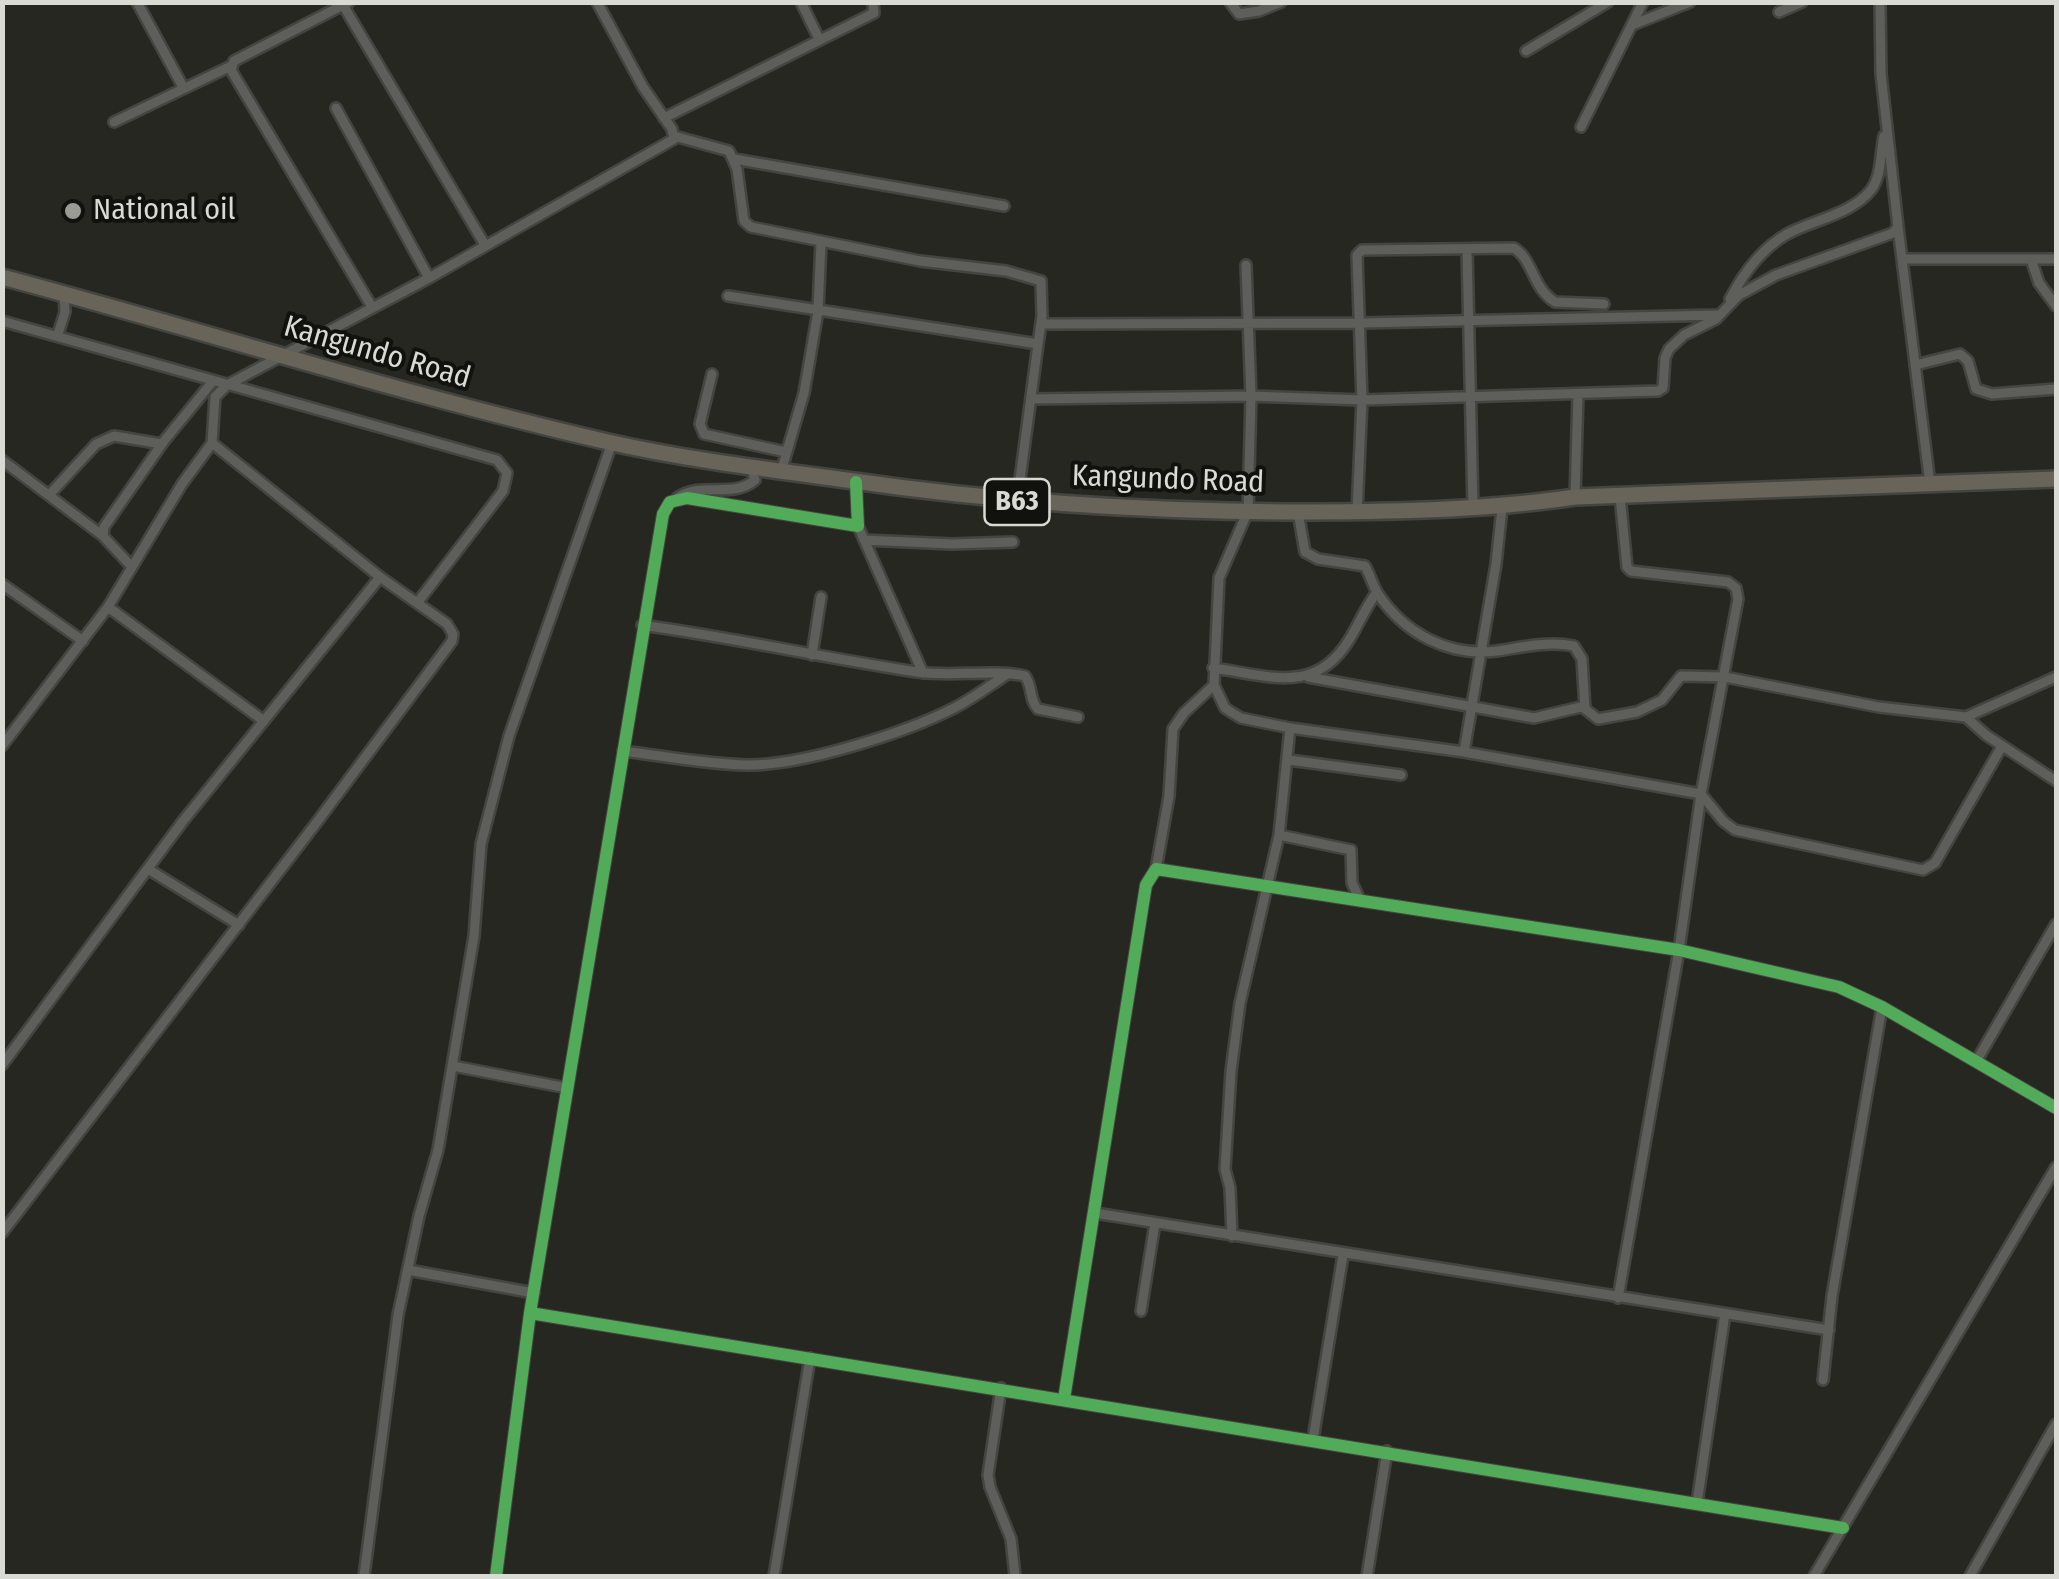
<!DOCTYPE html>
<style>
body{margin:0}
#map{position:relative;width:2059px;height:1579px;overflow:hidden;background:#272722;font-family:"Fira Sans Condensed",sans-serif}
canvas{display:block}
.frame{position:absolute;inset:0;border:5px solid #dadad4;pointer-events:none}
</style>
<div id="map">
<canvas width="2059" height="1579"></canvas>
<div class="frame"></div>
</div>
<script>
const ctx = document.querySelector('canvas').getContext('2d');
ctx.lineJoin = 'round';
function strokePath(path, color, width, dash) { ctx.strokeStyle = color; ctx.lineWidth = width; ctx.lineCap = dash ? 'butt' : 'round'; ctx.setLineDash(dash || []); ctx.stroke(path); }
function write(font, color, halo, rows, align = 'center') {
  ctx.font = font + ' "Fira Sans Condensed",sans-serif'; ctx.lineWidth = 8; ctx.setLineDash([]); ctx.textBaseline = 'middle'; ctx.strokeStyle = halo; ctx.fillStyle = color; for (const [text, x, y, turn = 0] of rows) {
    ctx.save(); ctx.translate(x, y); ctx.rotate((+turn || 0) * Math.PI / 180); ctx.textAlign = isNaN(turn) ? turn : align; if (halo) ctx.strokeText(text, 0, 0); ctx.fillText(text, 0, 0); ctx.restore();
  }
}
const street = new Path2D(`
 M 137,2 L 183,87
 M 349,2 L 234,61 L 231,70 L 372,307
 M 801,2 L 819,39
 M 1230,2 L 1239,14 L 1259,11 L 1281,2
 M 343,5 L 485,245
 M 1779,12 L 1802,2
 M 1632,25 L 1690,2
 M 1526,51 L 1608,2
 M 336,108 L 429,278
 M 664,118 L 874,13 L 873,2
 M 114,122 L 231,66
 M 1581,127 L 1643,2
 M 674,136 L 729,151 L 737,169 L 744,221 L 751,227 L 920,261 L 1006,271 L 1041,281 L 1042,316 L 1038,344
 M 734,159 L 1004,206
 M 1898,227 L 1930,484
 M 1467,250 L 1473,508
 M 1902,259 L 2056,259
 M 2031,259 L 2039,283 L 2056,306
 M 728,296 L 1038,344 L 1017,502
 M 1730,299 C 1743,274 1761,249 1787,234 C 1813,220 1852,214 1871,190 C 1882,175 1880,154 1884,136
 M 2,321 L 497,460 L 507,473 L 503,491 L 418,602
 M 1041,324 L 1361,323 L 1718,315
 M 58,334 L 65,312 L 64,293
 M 1915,365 L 1960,354 L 1968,361 L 1976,389 L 1992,394 L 2056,389
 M 712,374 L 700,424 L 704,434 L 786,452
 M 1031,399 L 1251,396 L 1362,400 L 1658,391 L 1663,388 L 1665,358 L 1669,349 L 1684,335 L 1716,319 L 1739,295 L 1776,275 L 1893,233 L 1898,227 L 1881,74 L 1880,2
 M 2,460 L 103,536
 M 781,472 L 804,393 L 818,311 L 821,242
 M 50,494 L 96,444 L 114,436 L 162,444
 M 1575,497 L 1578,395
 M 677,498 C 701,481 733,499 755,480 L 751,467
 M 1298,512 L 1305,552 L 1318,559 L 1365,566 C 1370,575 1373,586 1378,594 C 1405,634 1449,657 1497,651 C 1523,647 1548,641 1574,646 L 1582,659 L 1585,709 L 1598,719 L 1637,712 L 1662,700 L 1681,676 L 1725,677 L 1879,707 L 1966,717 L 1986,735 L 2056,781
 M 1357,512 L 1362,400 L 1357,255 L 1362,250 L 1514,248 C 1533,259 1532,288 1555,302 L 1604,304
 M 858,526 L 923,673
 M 864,540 L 952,544 L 1013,542
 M 132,567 L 103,536 L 104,527 L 164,441 L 213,381
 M 2,584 L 83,641
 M 108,607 L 264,721
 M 642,625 C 735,638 825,658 917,672 C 953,677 992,669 1025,676 C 1033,687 1029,700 1038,709 L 1078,717
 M 812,655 L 821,597
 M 1213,668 C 1267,675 1315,696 1349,640 C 1359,624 1365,608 1377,592
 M 1308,677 L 1534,718 L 1585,706
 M 1966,717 L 2056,677
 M 1290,728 L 1464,752 L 1701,794 L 1723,821 L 1735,830 L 1923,870 L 1935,863 L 2002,746
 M 2,746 L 108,607 L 182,484 L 212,443 L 215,397 L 227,385 L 429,278 L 674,139 L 672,129 L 643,87 L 597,2
 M 623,751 C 664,756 705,764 746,765 C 801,766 905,733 954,708 C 972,699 989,686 1006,675
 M 1464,752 L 1496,564 L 1502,508
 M 1289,760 L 1401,775
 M 1279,835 L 1351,850 L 1352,883 L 1360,900
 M 148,869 L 239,925
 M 1156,869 L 1169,796 L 1173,729 L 1184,713 L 1214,685
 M 1977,1060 L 2056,924
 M 2,1065 L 183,821 L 380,577
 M 453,1066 L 567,1088
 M 1095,1213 L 1829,1330
 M 2,1233 L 317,822 L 452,641 L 453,634 L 447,624 L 380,577 L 212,443
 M 1232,1236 L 1230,1188 L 1225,1169 L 1231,1071 L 1240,1003 L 1279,835 L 1290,728 L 1241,718 L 1231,712 L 1225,708 L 1214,685 L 1219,578 L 1248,511 L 1251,396 L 1246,265
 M 408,1270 L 534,1293
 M 1618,1298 L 1679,950 L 1701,794 L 1738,599 L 1736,588 L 1728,582 L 1631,571 L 1627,567 L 1620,496
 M 1141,1311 L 1155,1223
 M 530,1313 L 1843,1528
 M 1823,1380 L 1832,1296 L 1882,1007
 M 1001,1388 L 988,1475 L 990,1487 L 1011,1539 L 1015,1576
 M 1064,1399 L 1146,885 L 1156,869 L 1679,950 L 1839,987 L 1882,1007 L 2056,1108
 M 1313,1439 L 1343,1255
 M 1697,1503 L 1725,1314
 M 364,1576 L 398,1315 L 419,1216 L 438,1150 L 474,936 L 481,844 L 509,736 L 612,443
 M 496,1576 L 530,1313 L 663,514 L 670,502 L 687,498 L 858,526 L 856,482
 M 774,1576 L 810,1358
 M 1367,1576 L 1387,1451
 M 1814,1576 L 2056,1167
 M 1970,1576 L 2056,1424`);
const highway = new Path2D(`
 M 2,277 C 204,331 404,395 608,442 C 688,460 772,470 854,481 C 998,502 1141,511 1287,512 C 1383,512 1480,511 1575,497 L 2056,479`);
const cycleway = new Path2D(`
 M 530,1313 L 1843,1528
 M 1064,1399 L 1146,885 L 1156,869 L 1679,950 L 1839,987 L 1882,1007 L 2056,1108
 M 496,1576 L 530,1313 L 663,514 L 670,502 L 687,498 L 858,526 L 856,482`);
const markers = [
 [73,211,10,"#9b9b96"]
];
const shields = [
 [1017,502,65]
];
const shieldNames = [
 ["B63",1017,502]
];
const poiNames = [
 ["National oil",93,211]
];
const streetNames = [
 ["Kangundo Road",377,353,16],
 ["Kangundo Road",1168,480,2]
];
strokePath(street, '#444440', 14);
strokePath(highway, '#444440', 20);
strokePath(street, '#5e5e5a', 9);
strokePath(highway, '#686459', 15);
strokePath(cycleway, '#51ab58', 12);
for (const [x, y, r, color] of markers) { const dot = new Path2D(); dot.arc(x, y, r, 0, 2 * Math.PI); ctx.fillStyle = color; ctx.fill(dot); strokePath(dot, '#11120d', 4); }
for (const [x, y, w] of shields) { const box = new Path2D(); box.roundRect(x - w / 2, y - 23, w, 46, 8); ctx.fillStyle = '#11120d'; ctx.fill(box); strokePath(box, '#dadad4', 2.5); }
write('bold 28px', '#dadad4', null, shieldNames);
write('30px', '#dadad4', '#11120d', poiNames, 'left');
write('30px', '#dadad4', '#11120d', streetNames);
</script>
